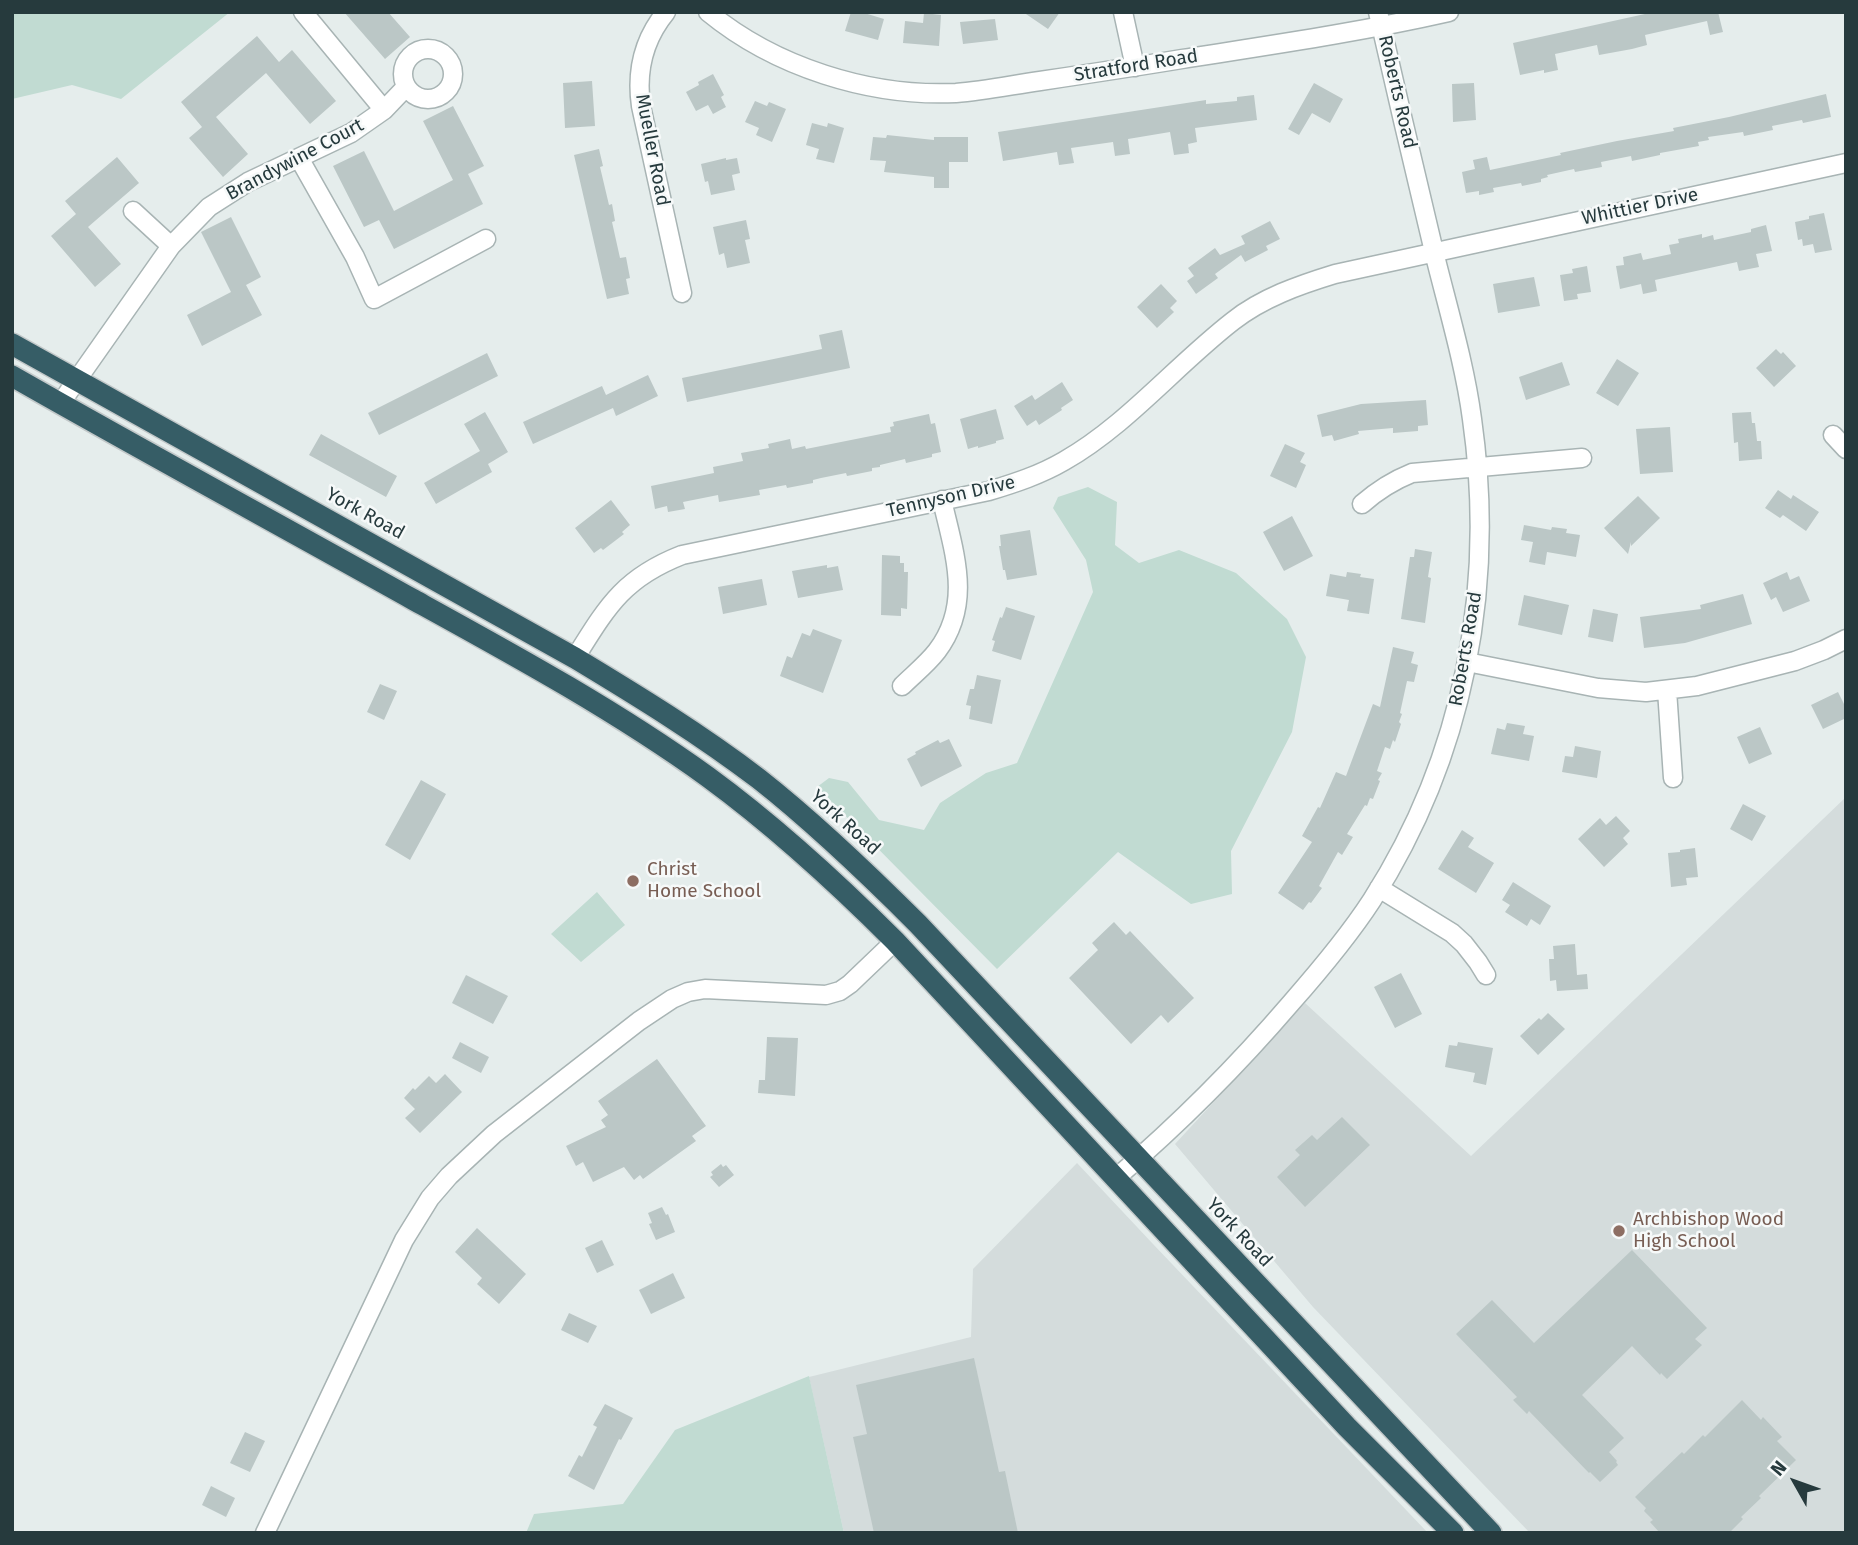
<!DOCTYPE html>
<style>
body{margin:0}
#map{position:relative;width:1858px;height:1545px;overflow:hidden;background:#e5edec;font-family:"Fira Sans",sans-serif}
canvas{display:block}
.frame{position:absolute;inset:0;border:14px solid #263a3d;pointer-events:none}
.north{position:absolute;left:1760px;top:1447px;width:70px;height:70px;-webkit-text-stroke:5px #f6f9f9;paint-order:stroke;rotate:310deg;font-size:19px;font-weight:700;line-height:28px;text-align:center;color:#263a3d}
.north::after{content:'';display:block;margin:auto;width:24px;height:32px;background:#263a3d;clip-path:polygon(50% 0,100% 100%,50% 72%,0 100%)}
</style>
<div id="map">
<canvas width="1858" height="1545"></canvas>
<div class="frame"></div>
<div class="north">N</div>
</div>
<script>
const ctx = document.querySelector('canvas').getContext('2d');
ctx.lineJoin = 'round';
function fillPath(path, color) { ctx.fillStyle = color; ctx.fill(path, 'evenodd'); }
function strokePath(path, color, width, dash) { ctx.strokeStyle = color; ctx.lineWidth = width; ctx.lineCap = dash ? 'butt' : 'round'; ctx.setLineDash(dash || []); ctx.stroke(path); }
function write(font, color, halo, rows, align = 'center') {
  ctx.font = font + ' "Fira Sans",sans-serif'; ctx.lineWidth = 5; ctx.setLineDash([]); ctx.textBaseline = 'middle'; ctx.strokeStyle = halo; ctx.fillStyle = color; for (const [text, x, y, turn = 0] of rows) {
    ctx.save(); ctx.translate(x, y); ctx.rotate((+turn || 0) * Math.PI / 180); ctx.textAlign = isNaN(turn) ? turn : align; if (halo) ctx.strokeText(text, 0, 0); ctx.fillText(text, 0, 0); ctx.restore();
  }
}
const built = new Path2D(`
 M 1846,797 L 1846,1533 L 1530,1533 L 1313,1307 L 1175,1144 L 1305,1003 L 1471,1156 Z
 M 1077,1163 L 1153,1244 L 1428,1533 L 844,1533 L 809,1377 L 971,1337 L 973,1269 Z`);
const green = new Path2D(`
 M 12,12 L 230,12 L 121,99 L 72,85 L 12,99 Z
 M 1088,487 L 1117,502 L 1115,545 L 1139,563 L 1179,550 L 1236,573 L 1287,619 L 1306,657 L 1292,732 L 1231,851 L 1232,894 L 1191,904 L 1118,852 L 997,969 L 817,787 L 829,778 L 848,782 L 879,820 L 924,830 L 940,803 L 986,773 L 1017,763 L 1093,592 L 1086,560 L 1053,508 L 1058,497 Z
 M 597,892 L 625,925 L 581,962 L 551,934 Z
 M 809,1376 L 844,1533 L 526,1533 L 534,1514 L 623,1504 L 675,1430 Z`);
const building = new Path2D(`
 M 344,12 L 388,12 L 410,37 L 385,59 Z
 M 851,12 L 861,12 L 884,19 L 878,40 L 845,31 Z
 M 1023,12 L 1060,12 L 1048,29 Z
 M 1654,12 L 1718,12 L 1723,32 L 1710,35 L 1707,21 L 1645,35 L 1647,45 L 1632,49 L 1599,55 L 1597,45 L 1555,54 L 1558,70 L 1544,73 L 1544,70 L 1520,75 L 1513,43 Z
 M 924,13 L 941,15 L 939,46 L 903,43 L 905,21 L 923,23 Z
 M 995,19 L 998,40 L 963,44 L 960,22 Z
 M 257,36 L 279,62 L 292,50 L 336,101 L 310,124 L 266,73 L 216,117 L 248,154 L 223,177 L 189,138 L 202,127 L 181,102 Z
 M 713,74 L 724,95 L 721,97 L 726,107 L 713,114 L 708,105 L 696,111 L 686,92 L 699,85 L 698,82 Z
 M 592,81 L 595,126 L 565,128 L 563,83 Z
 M 1314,83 L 1343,99 L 1330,123 L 1312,113 L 1299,135 L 1288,129 Z
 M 1474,83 L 1476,120 L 1453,122 L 1452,84 Z
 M 1826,94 L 1831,117 L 1803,123 L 1802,120 L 1772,126 L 1773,130 L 1744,136 L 1743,132 L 1708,137 L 1709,140 L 1698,142 L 1699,146 L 1660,153 L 1660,155 L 1632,161 L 1631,156 L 1601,162 L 1602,167 L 1575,172 L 1574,169 L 1547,175 L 1548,177 L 1541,179 L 1541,182 L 1522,186 L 1521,183 L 1493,188 L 1494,192 L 1479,195 L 1479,191 L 1466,193 L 1462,172 L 1475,169 L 1473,160 L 1487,157 L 1490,170 L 1561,155 L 1560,153 L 1617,141 L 1674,131 L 1673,128 L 1729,117 Z
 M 1254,95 L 1257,120 L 1195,128 L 1197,142 L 1188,144 L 1189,153 L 1174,155 L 1170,132 L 1128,139 L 1130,154 L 1115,156 L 1113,142 L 1071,148 L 1074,163 L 1059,165 L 1057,152 L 1003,161 L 998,132 L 1206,100 L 1206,104 L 1237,101 L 1237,97 Z
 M 755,101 L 767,106 L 769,102 L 786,109 L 772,142 L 756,135 L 759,128 L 745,122 Z
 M 453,106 L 484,166 L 468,174 L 483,204 L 394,249 L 379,220 L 364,227 L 333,166 L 364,151 L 394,211 L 453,180 L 423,121 Z
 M 812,123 L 827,127 L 828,123 L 844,128 L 834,163 L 816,159 L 819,149 L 806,145 Z
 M 887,135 L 934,140 L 934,137 L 968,137 L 968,162 L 949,162 L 949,188 L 934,188 L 934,177 L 884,172 L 886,161 L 870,160 L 873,137 L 886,138 Z
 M 599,149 L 603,166 L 600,167 L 609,205 L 612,204 L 615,221 L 612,222 L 620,258 L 626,257 L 630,278 L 626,279 L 629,294 L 607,299 L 574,155 Z
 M 117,157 L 139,183 L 88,227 L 121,264 L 95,287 L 51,236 L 76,214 L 65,201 Z
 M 726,158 L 726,160 L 737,158 L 740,173 L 732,175 L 735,190 L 711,195 L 708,181 L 705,182 L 701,164 Z
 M 1824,213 L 1832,250 L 1815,253 L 1813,244 L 1803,246 L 1802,239 L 1798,240 L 1795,222 L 1809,219 L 1809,216 Z
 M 231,217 L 261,277 L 246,285 L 262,315 L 202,346 L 187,315 L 231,292 L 201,232 Z
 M 746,220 L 750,239 L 745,240 L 750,263 L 727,268 L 724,253 L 719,255 L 713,227 Z
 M 1270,221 L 1280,239 L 1266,246 L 1268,250 L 1245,262 L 1241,255 L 1215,274 L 1218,278 L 1196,294 L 1187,281 L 1194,276 L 1188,268 L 1215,248 L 1220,255 L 1245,244 L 1241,236 Z
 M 1766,225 L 1772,251 L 1756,254 L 1759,267 L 1739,271 L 1737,262 L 1655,280 L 1657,291 L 1643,294 L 1641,284 L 1620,289 L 1616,266 L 1624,265 L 1623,257 L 1641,253 L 1643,260 L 1671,254 L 1669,245 L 1679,243 L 1678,239 L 1702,234 L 1702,238 L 1713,235 L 1714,240 L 1751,232 L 1751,229 Z
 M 1587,266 L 1591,292 L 1577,294 L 1578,299 L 1564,301 L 1560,275 L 1573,273 L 1572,269 Z
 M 1534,277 L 1540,306 L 1498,313 L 1493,284 Z
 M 1161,284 L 1177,301 L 1170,308 L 1174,312 L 1157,328 L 1137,307 Z
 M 842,330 L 850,368 L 687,402 L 682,378 L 822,349 L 819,335 Z
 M 1776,349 L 1781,354 L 1783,352 L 1796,366 L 1774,387 L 1756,368 Z
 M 487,353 L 498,376 L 379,435 L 368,413 Z
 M 1617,359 L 1639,373 L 1618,406 L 1596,393 Z
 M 1562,362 L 1570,385 L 1526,400 L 1519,377 Z
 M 648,375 L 658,396 L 616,416 L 613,408 L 533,444 L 523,422 L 602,386 L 606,395 Z
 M 1062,382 L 1073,400 L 1061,408 L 1062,410 L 1039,425 L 1036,420 L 1027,426 L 1014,406 L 1032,395 L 1035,400 Z
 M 1426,400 L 1428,425 L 1418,426 L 1418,431 L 1393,433 L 1393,428 L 1358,431 L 1359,434 L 1334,441 L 1332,435 L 1322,437 L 1317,415 L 1361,404 Z
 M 996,409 L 1004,439 L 996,441 L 996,443 L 978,448 L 978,446 L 968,449 L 960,419 Z
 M 485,412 L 508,452 L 488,464 L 492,472 L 436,504 L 424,483 L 480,451 L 464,424 Z
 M 1751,412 L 1752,423 L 1755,423 L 1757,441 L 1761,441 L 1762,459 L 1739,461 L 1738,442 L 1734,443 L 1732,413 Z
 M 929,414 L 931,424 L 935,423 L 941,452 L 932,454 L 932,457 L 906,463 L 905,459 L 880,465 L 880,467 L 872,468 L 872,471 L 847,476 L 846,473 L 821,478 L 813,480 L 813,483 L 787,488 L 786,485 L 759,490 L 760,495 L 719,502 L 718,495 L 683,502 L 685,509 L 668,512 L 667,506 L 655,509 L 651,486 L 714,473 L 713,467 L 743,461 L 741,453 L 769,448 L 768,444 L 790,439 L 792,449 L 805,446 L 806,449 L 891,432 L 890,427 L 894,426 L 893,422 Z
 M 1670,427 L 1673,472 L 1640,474 L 1636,429 Z
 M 321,434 L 397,476 L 386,497 L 309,455 Z
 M 1285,444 L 1305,453 L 1300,462 L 1306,465 L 1296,488 L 1270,476 Z
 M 1778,490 L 1791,499 L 1793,495 L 1819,512 L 1806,531 L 1783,515 L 1780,518 L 1765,508 Z
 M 1638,496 L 1660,518 L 1631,546 L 1631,542 L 1628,554 L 1604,528 Z
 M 611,500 L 630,525 L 622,532 L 624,534 L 603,550 L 601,548 L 594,553 L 575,528 Z
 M 1292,516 L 1313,556 L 1284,571 L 1263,532 Z
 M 1524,525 L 1551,530 L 1552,527 L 1567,529 L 1566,533 L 1580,535 L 1576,557 L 1547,552 L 1545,565 L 1529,562 L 1533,542 L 1521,540 Z
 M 1030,530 L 1037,575 L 1007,580 L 1005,570 L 1003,570 L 999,546 L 1001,546 L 1000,535 Z
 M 1415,549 L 1432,552 L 1428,577 L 1431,578 L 1425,623 L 1401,619 L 1410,557 L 1414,557 Z
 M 882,555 L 900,556 L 900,563 L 904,563 L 904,572 L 908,572 L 907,609 L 901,608 L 901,616 L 881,615 Z
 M 827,565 L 827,568 L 838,566 L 843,590 L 798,598 L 792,571 Z
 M 1347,572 L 1361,574 L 1360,577 L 1374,579 L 1369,614 L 1347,611 L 1349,600 L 1326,596 L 1330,574 L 1346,577 Z
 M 1787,572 L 1790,580 L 1799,576 L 1810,601 L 1783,612 L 1776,597 L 1771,600 L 1763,583 Z
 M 762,579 L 767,605 L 723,614 L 718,587 Z
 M 1743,594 L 1752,624 L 1685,643 L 1644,648 L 1640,617 L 1701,609 L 1700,605 Z
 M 1524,595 L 1569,605 L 1562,635 L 1518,625 Z
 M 1006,607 L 1035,616 L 1021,660 L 992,651 L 995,641 L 992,640 L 1000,617 L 1002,618 Z
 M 1593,609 L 1618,614 L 1613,642 L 1588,637 Z
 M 813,629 L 842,640 L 823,693 L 780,676 L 787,656 L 792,658 L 802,633 L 810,636 Z
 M 1393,647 L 1414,652 L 1411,663 L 1418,665 L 1414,682 L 1407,681 L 1400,713 L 1402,714 L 1399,722 L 1401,724 L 1395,742 L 1393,740 L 1390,749 L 1385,747 L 1377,771 L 1382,773 L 1378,780 L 1380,781 L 1373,799 L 1370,798 L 1367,806 L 1365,805 L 1347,834 L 1353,837 L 1342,855 L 1338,852 L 1319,886 L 1322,888 L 1311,903 L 1309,902 L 1303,910 L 1278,893 L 1312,842 L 1302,836 L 1318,807 L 1320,808 L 1336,772 L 1346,776 L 1373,704 L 1380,707 Z
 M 977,675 L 1001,680 L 992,724 L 969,719 L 971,706 L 966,705 L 970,689 L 974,689 Z
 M 380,684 L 397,691 L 384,720 L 367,712 Z
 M 1838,692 L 1846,708 L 1846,718 L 1823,729 L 1811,705 Z
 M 1507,723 L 1525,726 L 1523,734 L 1534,736 L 1529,761 L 1491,754 L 1497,728 L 1505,730 Z
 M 1760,727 L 1772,754 L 1749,764 L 1737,737 Z
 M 949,739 L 962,766 L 921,787 L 907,759 L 916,754 L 915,752 L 938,740 L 940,743 Z
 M 1575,746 L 1601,751 L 1597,778 L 1562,772 L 1565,756 L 1573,757 Z
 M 421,780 L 446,794 L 410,860 L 385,845 Z
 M 1743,804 L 1766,816 L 1752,841 L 1730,829 Z
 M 1616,816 L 1630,831 L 1623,838 L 1628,844 L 1604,867 L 1578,839 L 1600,818 L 1606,825 Z
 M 1462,830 L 1474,838 L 1468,847 L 1494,863 L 1476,893 L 1438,869 Z
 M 1695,848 L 1698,877 L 1686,878 L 1687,885 L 1671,887 L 1668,853 L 1680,852 L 1680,850 Z
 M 1513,882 L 1551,906 L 1540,925 L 1531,919 L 1527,926 L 1505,912 L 1510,905 L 1502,900 Z
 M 1114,922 L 1126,935 L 1130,931 L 1194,998 L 1168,1023 L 1161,1015 L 1131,1044 L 1069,978 L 1098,950 L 1092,943 Z
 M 1575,944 L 1577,975 L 1587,974 L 1588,989 L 1557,991 L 1556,980 L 1550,981 L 1549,959 L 1554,959 L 1553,946 Z
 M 1401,973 L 1422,1014 L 1395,1028 L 1374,987 Z
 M 466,975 L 508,996 L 493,1024 L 452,1003 Z
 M 1548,1013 L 1565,1029 L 1538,1055 L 1520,1036 L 1539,1018 L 1541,1020 Z
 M 767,1037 L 798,1038 L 795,1096 L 758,1093 L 759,1080 L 765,1080 Z
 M 460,1042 L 489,1057 L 481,1073 L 452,1058 Z
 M 1458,1042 L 1493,1048 L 1486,1085 L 1473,1082 L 1475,1073 L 1445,1067 L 1449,1045 L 1457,1046 Z
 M 657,1059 L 706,1126 L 692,1136 L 696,1141 L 643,1179 L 640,1175 L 634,1180 L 624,1167 L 593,1182 L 583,1162 L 576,1166 L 566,1146 L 606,1127 L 601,1120 L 608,1115 L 598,1101 Z
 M 445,1074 L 462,1092 L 420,1133 L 405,1118 L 415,1109 L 404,1098 L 413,1088 L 415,1090 L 429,1076 L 436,1083 Z
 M 1342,1117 L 1370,1145 L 1305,1207 L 1277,1177 L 1300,1155 L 1295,1150 L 1312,1135 L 1317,1140 Z
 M 721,1164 L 723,1167 L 726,1165 L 734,1175 L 719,1187 L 710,1177 L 713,1175 L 711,1172 Z
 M 662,1207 L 666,1215 L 668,1214 L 675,1232 L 656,1240 L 649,1224 L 652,1223 L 648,1213 Z
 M 477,1228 L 526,1274 L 499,1304 L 477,1284 L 482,1278 L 455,1252 Z
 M 602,1240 L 614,1265 L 597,1273 L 585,1248 Z
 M 1632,1250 L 1707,1328 L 1695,1339 L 1702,1345 L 1667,1379 L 1661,1373 L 1660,1375 L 1632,1346 L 1582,1395 L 1624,1438 L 1609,1452 L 1617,1461 L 1616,1462 L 1618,1465 L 1600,1482 L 1590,1472 L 1589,1473 L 1529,1411 L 1527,1414 L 1513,1400 L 1517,1397 L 1456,1334 L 1492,1300 L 1534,1343 Z
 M 673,1273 L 685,1298 L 651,1314 L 639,1290 Z
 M 569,1313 L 597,1326 L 588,1343 L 561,1330 Z
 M 974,1358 L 999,1472 L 1005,1471 L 1018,1533 L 874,1533 L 853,1437 L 867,1434 L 856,1385 Z
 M 1742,1400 L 1761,1420 L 1763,1417 L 1782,1437 L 1777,1441 L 1796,1460 L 1759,1496 L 1761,1498 L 1741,1517 L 1743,1519 L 1729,1533 L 1660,1533 L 1650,1522 L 1653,1520 L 1644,1511 L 1646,1508 L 1635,1497 L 1682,1452 L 1684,1454 L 1703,1435 L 1705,1437 Z
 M 605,1404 L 633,1418 L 621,1440 L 619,1439 L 594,1490 L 568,1476 L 579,1455 L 582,1457 L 597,1427 L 593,1425 Z
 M 245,1432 L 265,1441 L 250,1472 L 230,1463 Z
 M 211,1486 L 235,1498 L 226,1517 L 202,1505 Z`);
const street = new Path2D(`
 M 303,12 L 384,110
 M 666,12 C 643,40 636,71 641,106 L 682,293
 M 708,12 C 775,67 869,97 956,93 C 984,91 1012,85 1040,81 C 1087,74 1134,67 1182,59 C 1271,45 1361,32 1449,12
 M 1123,12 L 1135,67
 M403 74a25 25 0 1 1 50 0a25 25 0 1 1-50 0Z
 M 299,158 L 355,257 L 374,299 L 486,239
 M 133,211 L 171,246
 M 60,404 L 171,246 L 209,207 L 248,182 L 351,133 L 384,110 L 406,87
 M 1833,435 L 1846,449
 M 1362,504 C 1378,490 1392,481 1412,473 L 1582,458
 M 575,658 C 607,607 623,578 682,555 L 989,491 C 1015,483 1040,475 1064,461 C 1127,425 1175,366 1233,321 C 1262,298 1299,285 1335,274 L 1846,163
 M 1467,662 L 1598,688 L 1646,692 L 1697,686 L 1795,661 L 1824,650 L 1846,639
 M 902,686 C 913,675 927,664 937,651 C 973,603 954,553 942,500
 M 1667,690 L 1673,778
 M 1379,888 L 1452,933 L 1464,944 L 1478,962 L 1486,975
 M 1116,1178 C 1179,1124 1237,1066 1291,1003 C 1320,970 1348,937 1372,900 C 1464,756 1496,588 1472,419 C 1465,366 1449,312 1436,260 C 1416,177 1397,95 1378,12
 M 265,1533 L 404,1240 L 430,1198 L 449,1176 L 494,1134 L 639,1021 L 672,999 L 688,992 L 705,989 L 826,995 L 840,991 L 850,984 L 895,941`);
const highway = new Path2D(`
 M 12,344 L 575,658 C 638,696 700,734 759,779 C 815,823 867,873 918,924 L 1491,1533
 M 12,376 C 145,452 280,525 414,600 C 514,655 615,710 708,777 C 775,826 836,882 895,941 L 1347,1427 L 1453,1533`);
const markers = [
 [633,881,7,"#8d6e63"],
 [1619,1231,7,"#8d6e63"]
];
const streetNames = [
 ["Stratford Road",1136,66,-9],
 ["Roberts Road",1397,92,77],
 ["Mueller Road",652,150,79],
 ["Brandywine Court",295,160,-28],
 ["Whittier Drive",1640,207,-12],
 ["Tennyson Drive",951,497,-13],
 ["York Road",365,514,29],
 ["Roberts Road",1466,649,-80],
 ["York Road",845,823,42],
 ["York Road",1239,1233,47]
];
const educationNames = [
 ["Christ",647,870],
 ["Home School",647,892],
 ["Archbishop Wood",1633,1220],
 ["High School",1633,1242]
];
fillPath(built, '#d4dcdc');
fillPath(green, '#c1dbd2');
fillPath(building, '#bbc7c6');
strokePath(street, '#a8b4b4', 21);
strokePath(highway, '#c2c8c9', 24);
strokePath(street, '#fff', 18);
strokePath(highway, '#365d66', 21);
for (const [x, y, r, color] of markers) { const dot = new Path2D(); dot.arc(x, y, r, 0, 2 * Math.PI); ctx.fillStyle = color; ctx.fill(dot); strokePath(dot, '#f6f9f9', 2.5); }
write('19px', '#263a3d', '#f6f9f9', streetNames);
write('19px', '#785e54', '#f6f9f9', educationNames, 'left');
</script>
